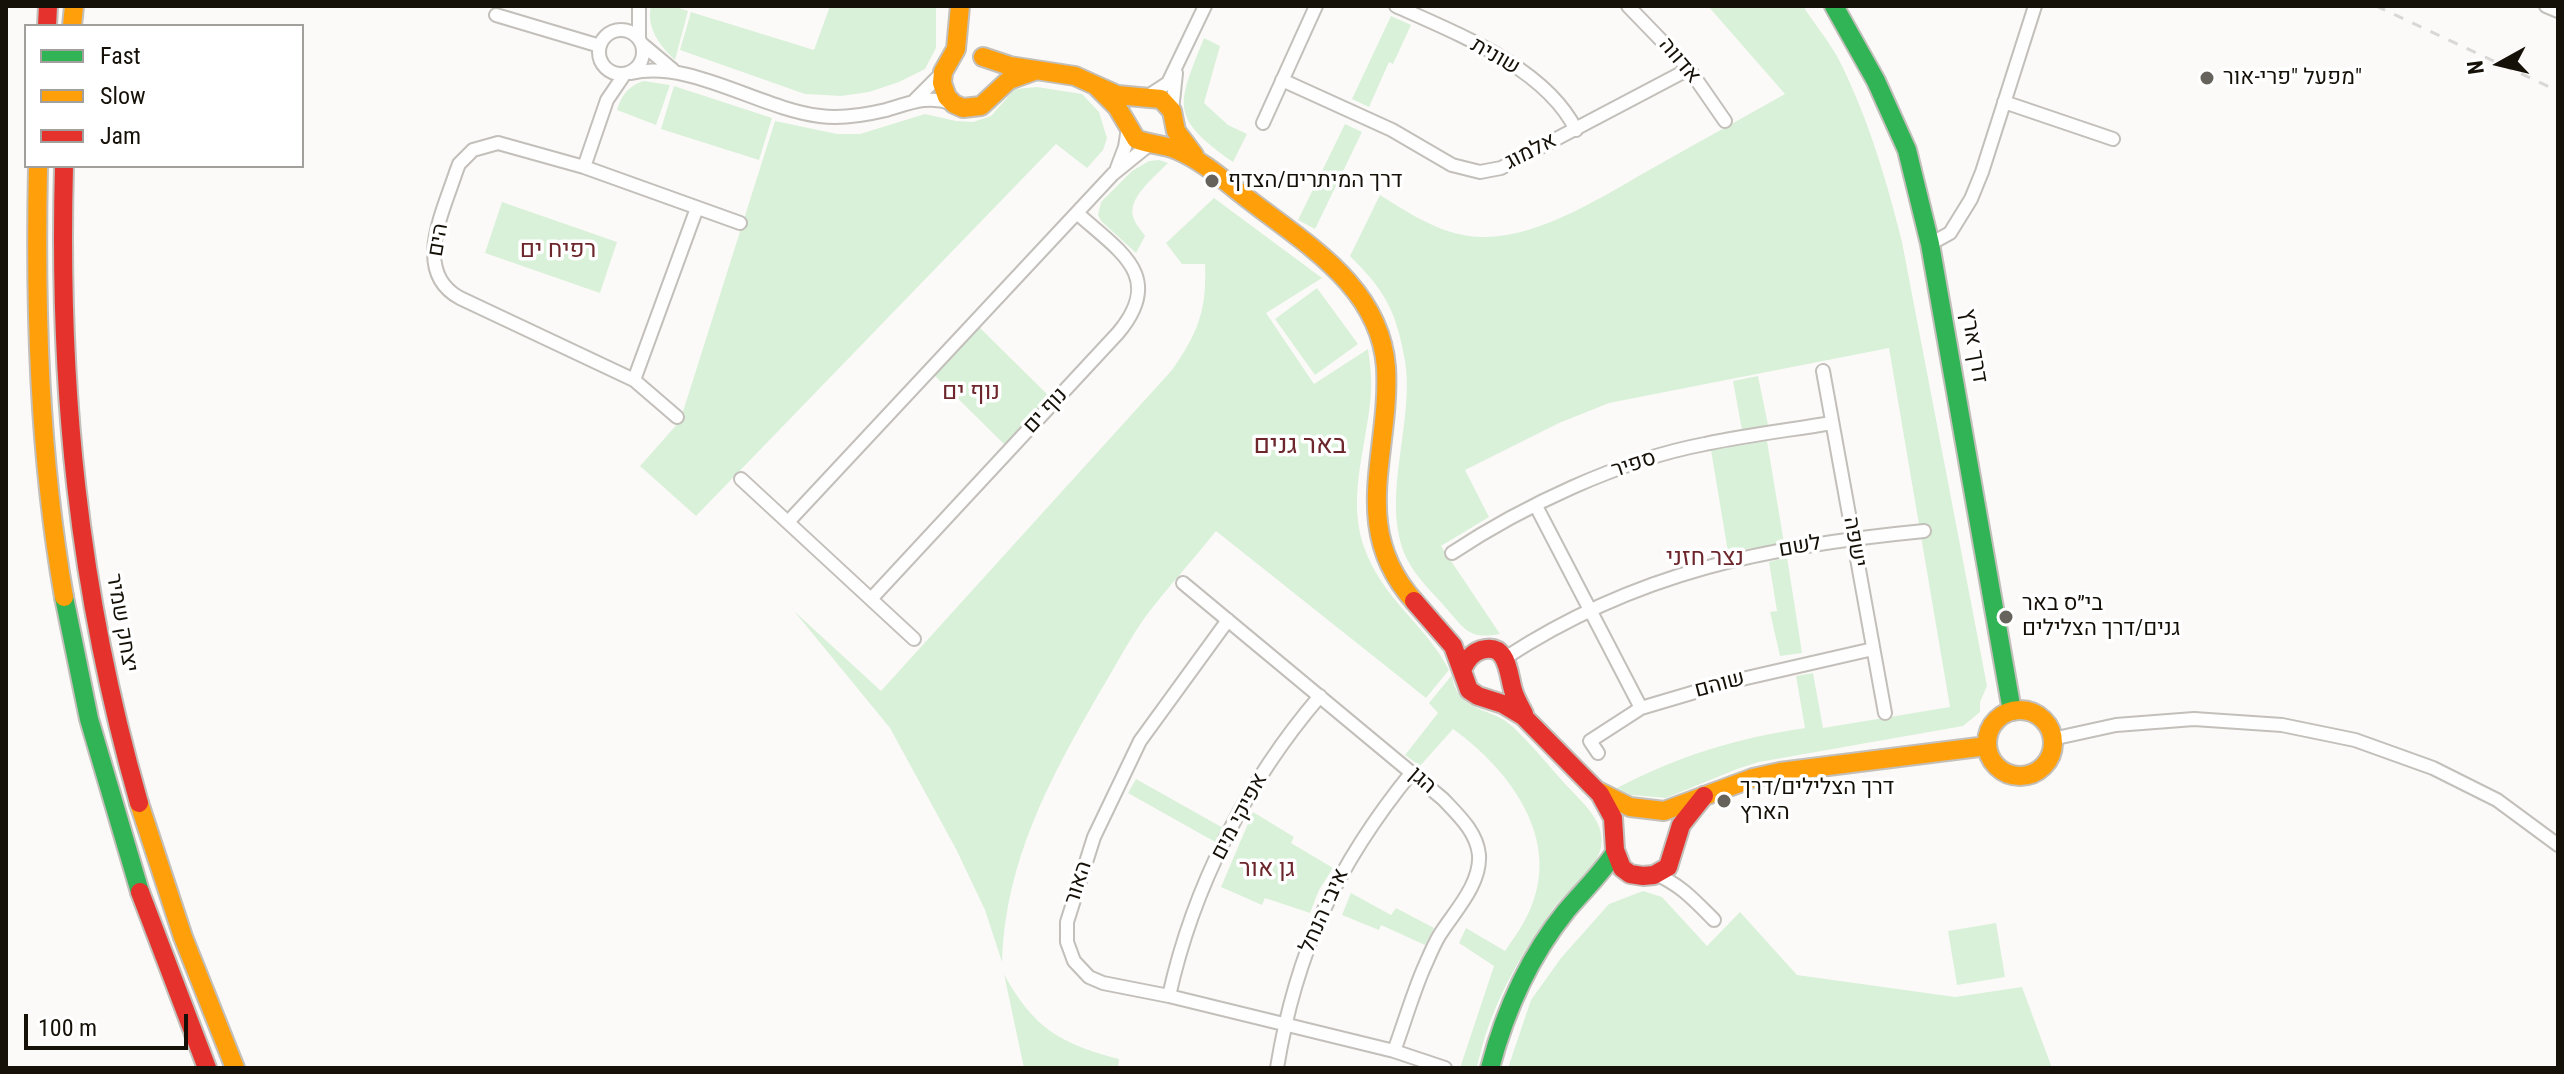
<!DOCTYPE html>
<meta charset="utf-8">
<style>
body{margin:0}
#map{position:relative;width:2564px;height:1074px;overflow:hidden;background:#fcfaf8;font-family:"Roboto Condensed",sans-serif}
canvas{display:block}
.frame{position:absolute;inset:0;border:8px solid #161108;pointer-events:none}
.legend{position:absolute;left:24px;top:24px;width:280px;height:144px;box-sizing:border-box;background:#fff;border:2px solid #a2a09c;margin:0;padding:10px 14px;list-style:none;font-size:24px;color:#161108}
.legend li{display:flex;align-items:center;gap:16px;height:40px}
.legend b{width:40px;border:2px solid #a2a09c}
.north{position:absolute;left:2460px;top:24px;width:80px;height:80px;-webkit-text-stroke:6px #fff;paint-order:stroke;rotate:262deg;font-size:22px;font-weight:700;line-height:32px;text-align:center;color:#161108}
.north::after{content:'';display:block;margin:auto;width:28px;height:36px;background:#161108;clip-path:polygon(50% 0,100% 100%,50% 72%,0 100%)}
.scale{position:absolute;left:24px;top:1014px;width:164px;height:36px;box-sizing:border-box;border:4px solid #161108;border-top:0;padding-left:10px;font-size:24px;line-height:28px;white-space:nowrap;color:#161108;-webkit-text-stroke:6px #fff;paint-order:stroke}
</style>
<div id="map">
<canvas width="2564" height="1074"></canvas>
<div class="frame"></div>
<ul class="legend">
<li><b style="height:10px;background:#30b455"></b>Fast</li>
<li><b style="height:10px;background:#ff9f0a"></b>Slow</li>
<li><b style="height:10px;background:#e5322d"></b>Jam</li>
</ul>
<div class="north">N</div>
<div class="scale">100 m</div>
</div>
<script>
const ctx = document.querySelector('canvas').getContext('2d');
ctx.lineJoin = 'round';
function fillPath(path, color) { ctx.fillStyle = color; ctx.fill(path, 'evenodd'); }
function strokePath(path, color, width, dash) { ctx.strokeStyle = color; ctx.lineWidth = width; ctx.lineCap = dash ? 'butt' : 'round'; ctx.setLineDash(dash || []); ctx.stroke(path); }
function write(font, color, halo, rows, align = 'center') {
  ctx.font = font + ' "Roboto Condensed",Heebo,sans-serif'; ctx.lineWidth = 7; ctx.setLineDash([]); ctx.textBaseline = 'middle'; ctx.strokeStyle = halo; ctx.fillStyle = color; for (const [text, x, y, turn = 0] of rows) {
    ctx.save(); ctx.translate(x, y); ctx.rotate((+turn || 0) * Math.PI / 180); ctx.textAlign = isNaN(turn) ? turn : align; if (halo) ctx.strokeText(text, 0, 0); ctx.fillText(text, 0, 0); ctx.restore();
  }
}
const green = new Path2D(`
 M 651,6 L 672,6 L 688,11 L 675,60 C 660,46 646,28 651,6 Z
 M 830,6 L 936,6 L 936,48 L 925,69 L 899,82 L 869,92 L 841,96 L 805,94 L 680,50 L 691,12 L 814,50 Z
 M 1708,6 L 1803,6 C 1814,23 1828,40 1838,58 C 1868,117 1886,178 1902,242 L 1987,686 L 1980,702 L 1980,712 L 1963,726 L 1759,762 L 1737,769 L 1666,798 L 1631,795 L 1617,788 C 1678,756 1737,738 1805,728 L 1796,676 L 1813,673 L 1823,728 L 1950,707 L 1889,348 L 1609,403 L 1559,423 L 1465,470 L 1489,517 L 1441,546 L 1500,634 C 1468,640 1465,629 1445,607 C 1433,593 1415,576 1407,559 C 1379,501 1415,424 1405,361 C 1396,310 1385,291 1350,256 L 1380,195 C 1412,215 1446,238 1486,237 C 1544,236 1608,193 1658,165 C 1700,141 1743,118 1785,94 Z
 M 1391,16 L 1411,25 L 1393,64 L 1389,62 L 1369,107 L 1352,99 Z
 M 1204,38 L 1220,46 L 1204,103 L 1228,125 L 1247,134 L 1233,162 C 1169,117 1177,106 1204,38 Z
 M 644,81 L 670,85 L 656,125 L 617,110 C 622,95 628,86 644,81 Z
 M 674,86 L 772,118 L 759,160 L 661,129 Z
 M 1037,87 L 1082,94 L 1099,112 L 1107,138 L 1103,150 L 1087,168 L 1056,144 L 696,516 L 640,466 L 680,421 L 775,121 L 837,134 L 860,134 L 925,114 L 956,121 L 973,122 L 991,116 L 1015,89 Z
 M 1345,124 L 1362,132 L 1315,229 L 1298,220 Z
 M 1159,160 L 1168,163 C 1156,176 1125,199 1134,219 C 1136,225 1142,231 1145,236 L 1136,253 L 1101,221 L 1098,215 L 1101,202 L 1132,171 L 1149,161 Z
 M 1214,198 L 1322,278 L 1266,313 L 1314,384 L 1368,349 C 1370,363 1372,378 1371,392 C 1368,442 1347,494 1363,544 C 1381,599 1425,623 1449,670 L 1426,698 L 1216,531 C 1193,560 1168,587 1146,616 C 1128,641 1114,669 1098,695 C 1049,780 1005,862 1002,962 L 985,910 L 956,849 L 890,728 L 794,611 L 881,691 L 1172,370 C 1198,333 1207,310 1205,264 L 1182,264 L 1166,243 Z
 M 502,202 L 617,242 L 600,293 L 485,253 Z
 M 1317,288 L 1358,344 L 1315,375 L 1275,319 Z
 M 978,326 L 1051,398 L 1005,445 L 932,373 Z
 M 1758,376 L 1768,425 L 1742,430 L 1733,381 Z
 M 1767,441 L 1784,543 L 1728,552 L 1711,450 Z
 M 1787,557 L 1802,653 L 1780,656 L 1770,612 L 1777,611 L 1769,562 Z
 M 1452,675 C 1457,714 1492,706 1513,727 C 1532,745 1549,766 1567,786 C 1582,802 1606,822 1601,847 C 1596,873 1567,889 1553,909 C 1518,958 1489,1009 1477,1068 L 1460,1068 L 1494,966 L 1459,943 L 1466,928 L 1505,951 C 1513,939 1522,927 1528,914 C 1564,841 1510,770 1453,729 L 1420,766 L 1405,755 L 1438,713 L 1429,703 Z
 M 1136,779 L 1225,829 L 1217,843 L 1128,793 Z
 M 1253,812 L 1294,837 L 1291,843 L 1333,868 L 1319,890 L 1310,913 L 1265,898 L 1262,905 L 1221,887 Z
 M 1643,891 L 1662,897 L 1707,946 L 1740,912 L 1797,975 L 1955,997 L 2022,987 L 2052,1068 L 1508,1068 L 1531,1000 L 1561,958 L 1609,904 Z
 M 1351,893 L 1391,915 L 1396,908 L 1434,928 L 1425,945 L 1381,925 L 1379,930 L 1342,915 Z
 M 1996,923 L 2005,977 L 1957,985 L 1948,931 Z
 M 1004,974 C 1033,1028 1061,1044 1119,1059 L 1118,1068 L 1024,1068 Z`);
const street = new Path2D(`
 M 1396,6 C 1456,33 1546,68 1576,130
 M 1628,6 L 1689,69 L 1725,121
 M 2546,6 L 2558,11
 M 496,15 L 600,46
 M599 52a22 22 0 1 1 44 0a22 22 0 1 1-44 0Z
 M 639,39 L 639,6
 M 642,44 L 673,70
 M 631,73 C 690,59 760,109 820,116 C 842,119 865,115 886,110 C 910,103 927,95 951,103
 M 1282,80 L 1392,130 L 1452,165 L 1480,172 L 1501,168 L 1689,69
 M 1148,96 L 1168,83 L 1205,6
 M 915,100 L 943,72
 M 2004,102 L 2113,139
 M 1172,111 L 1176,73
 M 1263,123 L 1316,6
 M 584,167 L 607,100 L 624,75
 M 1117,168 L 1125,147 L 1128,128
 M 1930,244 L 1950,233 L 1971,199 L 1982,172 L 2035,6
 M 1823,371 L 1885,713
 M 634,380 L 697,208
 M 677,417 L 634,380 L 460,298 C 412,272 443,212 456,172 L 459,164 L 473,150 L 498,143 L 584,167 L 740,223
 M 741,479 L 914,639
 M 1536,506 L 1641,708
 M 788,522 L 1113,174 L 1150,144
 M 1452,553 C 1523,506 1620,460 1705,444 C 1747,435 1790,430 1832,423
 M 1183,583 L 1443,799 C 1458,815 1477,832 1479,855 C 1481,885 1453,913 1439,936 C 1433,946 1428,959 1423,970 C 1412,996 1404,1024 1394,1051
 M 871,599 L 1118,333 C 1166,276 1119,251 1077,213
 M 1228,620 L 1140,741 L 1094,837 L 1067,922 L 1067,942 L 1074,961 L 1089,977 L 1103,983 L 1169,996 L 1394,1051 L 1445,1068
 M 1505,658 C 1638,571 1769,546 1924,531
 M 2052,739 L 2116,725 L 2194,719 L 2282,725 L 2355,740 L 2433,768 L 2497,800 L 2558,845
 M 1598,753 L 1590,741 L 1641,708 L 1729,682 L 1873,649
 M 1655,874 C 1680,884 1695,901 1714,920
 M 1169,996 C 1193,887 1247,781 1320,696
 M 1277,1068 C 1296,951 1337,864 1412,772`);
const fast = new Path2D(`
 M 1834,6 L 1876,81 L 1907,150 L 1930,244 L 2012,711
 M 64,597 L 89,719 L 140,892
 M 1490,1068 C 1505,1011 1529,957 1566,911 C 1582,892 1600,875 1614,854`);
const slow = new Path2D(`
 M 960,6 L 956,49 L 943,72 L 942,83 L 947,97 L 954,104 L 963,108 L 981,106 L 1009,80 L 1034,71
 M 72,26 L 74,6
 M 983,57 L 1010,66 L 1075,76 L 1117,95 L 1161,99 L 1172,111 L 1176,131 L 1194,155
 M 1096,86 L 1117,107 L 1136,139 C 1149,145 1164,144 1177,150 C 1205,162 1228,184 1252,202 C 1309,246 1380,288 1386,367 C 1391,453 1348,527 1414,601
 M 38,166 C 35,310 39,455 64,597
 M1987 743a33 33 0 1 1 66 0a33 33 0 1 1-66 0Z
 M 1600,792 L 1630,807 L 1664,811 L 1753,778 L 1780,772 L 1987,746
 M 139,803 L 183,937 L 235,1068`);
const jam = new Path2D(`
 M 47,26 L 48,6
 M 64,166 C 58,387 78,590 139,803
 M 1414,601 L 1453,646 L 1469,690 L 1478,696 L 1503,704 L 1523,716 L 1600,794 L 1613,818 L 1615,850 L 1622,868 L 1630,874 L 1643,876 L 1654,875 L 1668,867 L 1681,825 L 1704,796
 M 1463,668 C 1467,659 1472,653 1481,650 C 1508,642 1508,673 1513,690 C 1515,698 1520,706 1524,714
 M 140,892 L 207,1068`);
const rail = new Path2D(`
 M 2376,6 L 2558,91`);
const markers = [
 [2207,78,8,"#66635c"],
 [1212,181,8,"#66635c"],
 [2006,617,8,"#66635c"],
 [1724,801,8,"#66635c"]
];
const streetNames = [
 ["שונית",1495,57,30],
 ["אדווה",1679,61,50],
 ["אלמוג",1531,152,-27],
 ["הים",439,240,-80],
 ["דרך ארץ",1973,346,80],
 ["נוף ים",1046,411,-47],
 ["ספיר",1634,465,-18],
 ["ישפה",1854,542,80],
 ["לשם",1800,547,-10],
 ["יצחק שמיר",121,623,80],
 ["שוהם",1720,685,-15],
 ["הגן",1422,781,41],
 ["אפיקי מים",1240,817,-62],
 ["האור",1079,883,-72],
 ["איבי הנחל",1325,911,-66]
];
const poiNames = [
 ["מפעל \"פרי-אור\"",2223,78],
 ["דרך המיתרים/הצדף",1228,181],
 ["בי״ס באר",2022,604],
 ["גנים/דרך הצלילים",2022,629],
 ["דרך הצלילים/דרך",1740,788],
 ["הארץ",1740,813]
];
const neighbourhoodNames = [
 ["רפיח ים",558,251],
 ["נוף ים",971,393],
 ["נצר חזני",1705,559],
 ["גן אור",1267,870]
];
const quarterNames = [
 ["באר גנים",1300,446]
];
fillPath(green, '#d9f1d9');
strokePath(street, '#c3bfba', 16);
strokePath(fast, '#c3bfba', 22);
strokePath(slow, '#c3bfba', 22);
strokePath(jam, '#c3bfba', 22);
strokePath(street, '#fffefe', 12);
strokePath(fast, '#30b455', 18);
strokePath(slow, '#ff9f0a', 18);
strokePath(jam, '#e5322d', 18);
strokePath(rail, '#d9d8d7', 3, [10, 10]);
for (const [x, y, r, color] of markers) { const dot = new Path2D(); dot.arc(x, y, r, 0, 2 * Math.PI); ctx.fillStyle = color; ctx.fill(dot); strokePath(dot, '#fff', 3); }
write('22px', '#161108', '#fff', streetNames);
write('22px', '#161108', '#fff', poiNames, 'left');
write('24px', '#6d272c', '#fff', neighbourhoodNames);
write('26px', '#6d272c', '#fff', quarterNames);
</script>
